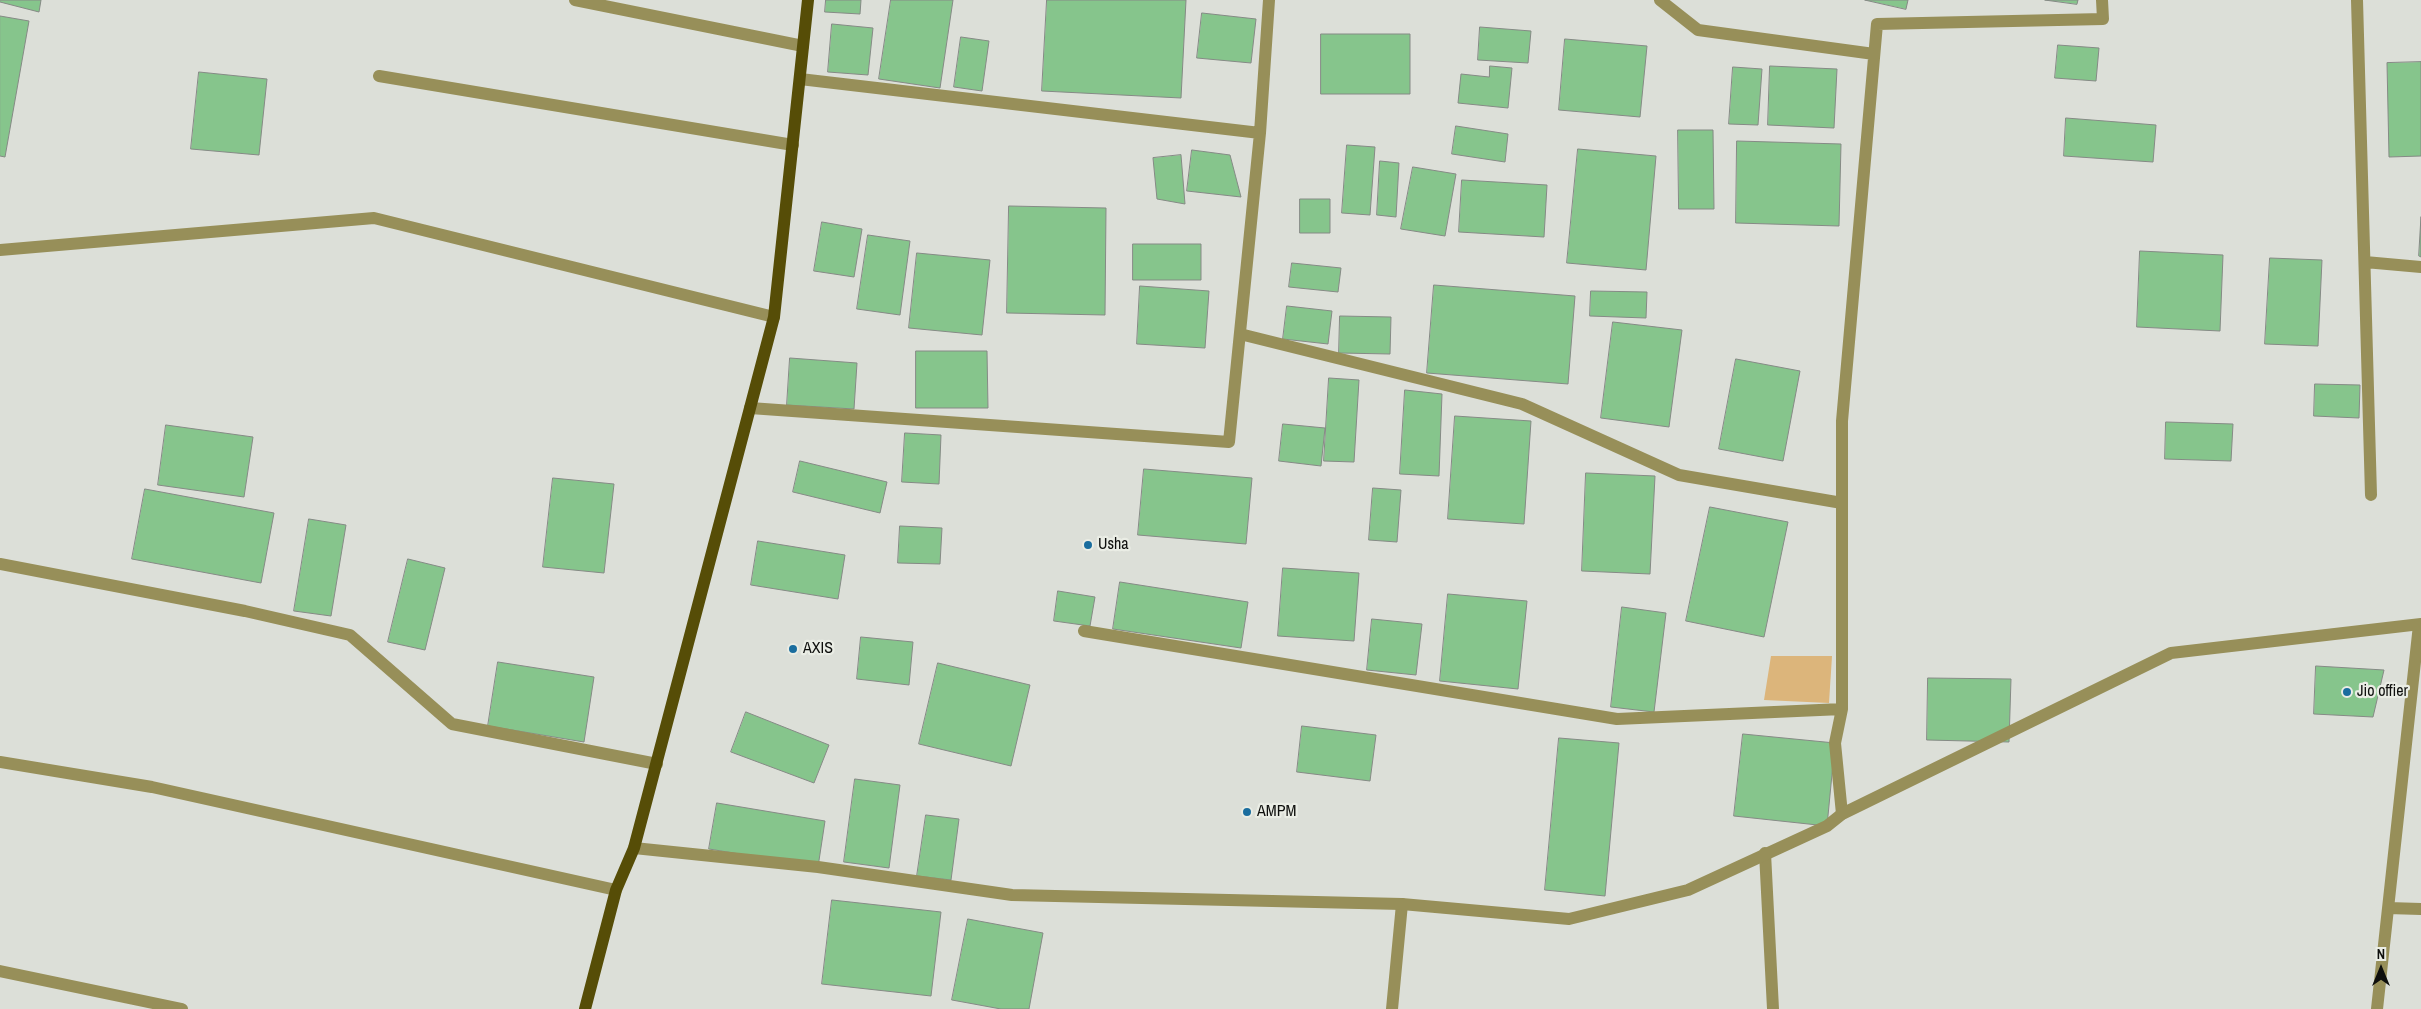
<!DOCTYPE html>
<style>
body{margin:0}
#map{position:relative;width:2421px;height:1009px;overflow:hidden;background:#dcdfd8;font-family:"Archivo Narrow",sans-serif}
canvas{display:block}
.north{position:absolute;left:2356px;top:944px;width:50px;height:50px;-webkit-text-stroke:4px #eaede5;paint-order:stroke;rotate:0deg;font-size:14px;font-weight:700;line-height:20px;text-align:center;color:#0e0f0d}
.north::after{content:'';display:block;margin:auto;width:18px;height:22px;background:#0e0f0d;clip-path:polygon(50% 0,100% 100%,50% 72%,0 100%)}
</style>
<div id="map">
<canvas width="2421" height="1009"></canvas>
<div class="north">N</div>
</div>
<script>
const ctx = document.querySelector('canvas').getContext('2d');
ctx.lineJoin = 'round';
function fillPath(path, color) { ctx.fillStyle = color; ctx.fill(path, 'evenodd'); }
function strokePath(path, color, width, dash) { ctx.strokeStyle = color; ctx.lineWidth = width; ctx.lineCap = dash ? 'butt' : 'round'; ctx.setLineDash(dash || []); ctx.stroke(path); }
function write(font, color, halo, rows, align = 'center') {
  ctx.font = font + ' "Archivo Narrow",sans-serif'; ctx.lineWidth = 4.5; ctx.setLineDash([]); ctx.textBaseline = 'middle'; ctx.strokeStyle = halo; ctx.fillStyle = color; for (const [text, x, y, turn = 0] of rows) {
    ctx.save(); ctx.translate(x, y); ctx.rotate((+turn || 0) * Math.PI / 180); ctx.textAlign = isNaN(turn) ? turn : align; if (halo) ctx.strokeText(text, 0, 0); ctx.fillText(text, 0, 0); ctx.restore();
  }
}
const green = new Path2D(`
 M 1771,656 L 1832,656 L 1829,703 L 1764,700 Z`);
const building = new Path2D(`
 M 0,0 L 41,0 L 39,12 L 0,2 Z
 M 826,0 L 861,0 L 860,14 L 825,12 Z
 M 891,0 L 953,0 L 940,88 L 879,79 Z
 M 1047,0 L 1186,0 L 1181,98 L 1042,91 Z
 M 1865,0 L 1908,0 L 1906,9 Z
 M 2045,0 L 2078,0 L 2077,4 Z
 M 1202,13 L 1256,19 L 1251,63 L 1197,58 Z
 M 0,16 L 29,21 L 5,157 L 0,156 Z
 M 832,24 L 873,28 L 868,75 L 828,72 Z
 M 1480,27 L 1531,31 L 1528,63 L 1478,60 Z
 M 1321,34 L 1410,34 L 1410,94 L 1321,94 Z
 M 961,37 L 989,41 L 982,91 L 954,87 Z
 M 1565,39 L 1647,46 L 1640,117 L 1559,110 Z
 M 2058,45 L 2099,48 L 2096,81 L 2055,78 Z
 M 2421,62 L 2421,156 L 2389,157 L 2387,63 Z
 M 1490,66 L 1512,68 L 1508,108 L 1458,103 L 1461,74 L 1489,77 Z
 M 1770,66 L 1837,69 L 1834,128 L 1768,125 Z
 M 1733,67 L 1762,69 L 1758,125 L 1729,124 Z
 M 199,72 L 267,79 L 259,155 L 191,149 Z
 M 2066,118 L 2156,125 L 2153,162 L 2064,156 Z
 M 1456,126 L 1508,134 L 1505,162 L 1452,154 Z
 M 1678,130 L 1713,130 L 1714,209 L 1679,209 Z
 M 1737,141 L 1841,144 L 1839,226 L 1736,223 Z
 M 1347,145 L 1375,147 L 1370,215 L 1342,213 Z
 M 1578,149 L 1656,156 L 1646,270 L 1567,263 Z
 M 1192,150 L 1230,155 L 1241,197 L 1187,191 Z
 M 1181,155 L 1185,204 L 1157,199 L 1153,158 Z
 M 1380,161 L 1399,163 L 1396,217 L 1377,215 Z
 M 1413,167 L 1456,174 L 1445,236 L 1401,229 Z
 M 1462,180 L 1547,185 L 1544,237 L 1459,232 Z
 M 1300,199 L 1330,199 L 1330,233 L 1300,233 Z
 M 1009,206 L 1106,208 L 1105,315 L 1007,313 Z
 M 2421,217 L 2421,257 L 2419,256 Z
 M 822,222 L 862,229 L 854,277 L 814,271 Z
 M 868,235 L 910,241 L 900,315 L 857,309 Z
 M 1133,244 L 1201,244 L 1201,280 L 1133,280 Z
 M 2140,251 L 2223,255 L 2220,331 L 2137,327 Z
 M 917,253 L 990,260 L 982,335 L 909,328 Z
 M 2270,258 L 2322,260 L 2318,346 L 2265,344 Z
 M 1292,263 L 1341,268 L 1338,292 L 1289,287 Z
 M 1434,285 L 1575,296 L 1568,384 L 1427,373 Z
 M 1140,286 L 1209,291 L 1205,348 L 1137,344 Z
 M 1591,291 L 1647,292 L 1646,318 L 1590,316 Z
 M 1287,306 L 1332,311 L 1328,344 L 1283,339 Z
 M 1340,316 L 1391,317 L 1390,354 L 1339,353 Z
 M 1613,322 L 1682,330 L 1669,427 L 1601,418 Z
 M 916,351 L 987,351 L 988,408 L 916,408 Z
 M 790,358 L 857,363 L 854,409 L 787,405 Z
 M 1736,359 L 1800,371 L 1783,461 L 1719,449 Z
 M 1329,378 L 1359,380 L 1354,462 L 1324,461 Z
 M 2315,384 L 2360,385 L 2359,418 L 2314,416 Z
 M 1405,390 L 1442,394 L 1439,476 L 1400,474 Z
 M 1455,416 L 1531,421 L 1524,524 L 1448,519 Z
 M 2166,422 L 2233,424 L 2231,461 L 2165,459 Z
 M 1283,424 L 1325,428 L 1321,466 L 1279,461 Z
 M 166,425 L 253,437 L 244,497 L 158,485 Z
 M 905,433 L 941,435 L 939,484 L 902,482 Z
 M 800,461 L 887,482 L 880,513 L 793,492 Z
 M 1144,469 L 1252,478 L 1246,544 L 1138,535 Z
 M 1586,473 L 1655,476 L 1650,574 L 1582,571 Z
 M 553,478 L 614,484 L 604,573 L 543,567 Z
 M 1373,488 L 1401,490 L 1397,542 L 1369,540 Z
 M 145,489 L 274,513 L 261,583 L 132,559 Z
 M 1710,507 L 1788,522 L 1764,637 L 1686,621 Z
 M 309,519 L 346,525 L 331,616 L 294,611 Z
 M 900,526 L 942,528 L 940,564 L 898,563 Z
 M 758,541 L 845,555 L 838,599 L 751,585 Z
 M 408,559 L 445,568 L 425,650 L 388,642 Z
 M 1283,568 L 1359,573 L 1354,641 L 1278,636 Z
 M 1120,582 L 1248,602 L 1241,648 L 1113,629 Z
 M 1058,591 L 1095,597 L 1090,626 L 1054,621 Z
 M 1448,594 L 1527,601 L 1518,689 L 1440,681 Z
 M 1622,607 L 1666,613 L 1654,712 L 1611,707 Z
 M 1372,619 L 1422,624 L 1416,675 L 1367,670 Z
 M 861,637 L 913,642 L 909,685 L 857,679 Z
 M 498,662 L 594,677 L 584,742 L 488,726 Z
 M 938,663 L 1030,685 L 1011,766 L 919,744 Z
 M 2316,666 L 2384,670 L 2373,717 L 2314,714 Z
 M 1928,678 L 2011,679 L 2009,742 L 1927,740 Z
 M 746,712 L 829,745 L 814,783 L 731,752 Z
 M 1302,726 L 1376,735 L 1370,781 L 1297,772 Z
 M 1743,734 L 1835,743 L 1827,826 L 1734,816 Z
 M 1559,738 L 1619,743 L 1605,896 L 1545,890 Z
 M 855,779 L 900,785 L 889,868 L 844,862 Z
 M 717,803 L 825,821 L 818,867 L 709,849 Z
 M 926,815 L 959,819 L 951,880 L 917,876 Z
 M 832,900 L 941,912 L 931,996 L 822,984 Z
 M 968,919 L 1043,933 L 1029,1009 L 1001,1009 L 952,1000 Z`);
const minor = new Path2D(`
 M 575,0 L 803,46
 M 1660,0 L 1698,30 L 1874,54
 M 2357,0 L 2371,495
 M 379,76 L 793,145
 M 800,79 L 1260,133
 M 0,250 L 374,218 L 774,317
 M 2365,262 L 2421,267
 M 1240,334 L 1522,404 L 1679,475 L 1842,503
 M 750,408 L 1229,442 L 1260,133 L 1269,0
 M 0,564 L 245,611 L 350,635 L 452,724 L 657,764
 M 1084,631 L 1617,719 L 1842,709
 M 0,762 L 152,787 L 616,890
 M 1842,814 L 1835,743 L 1842,709 L 1842,421 L 1877,24 L 2103,19 L 2102,0
 M 1765,853 L 1773,1009
 M 2388,908 L 2421,909
 M 0,971 L 182,1009
 M 1392,1009 L 1402,904
 M 2377,1009 L 2419,625`);
const tertiary = new Path2D(`
 M 634,848 L 818,867 L 1012,895 L 1402,904 L 1569,919 L 1688,890 L 1827,826 L 1842,814 L 2171,653 L 2421,624`);
const primary = new Path2D(`
 M 585,1009 L 616,890 L 634,848 L 774,317 L 808,0`);
const markers = [
 [1088,545,5,"#1a6d9e"],
 [793,649,5,"#1a6d9e"],
 [2347,692,5,"#1a6d9e"],
 [1247,812,5,"#1a6d9e"]
];
const poiNames = [
 ["Usha",1098,545],
 ["AXIS",803,649],
 ["Jio offier",2357,692],
 ["AMPM",1257,812]
];
fillPath(green, '#dcb57b');
fillPath(building, '#86c58c');
strokePath(building, '#858a85', 1);
strokePath(minor, '#978f59', 12);
strokePath(tertiary, '#978f59', 12);
strokePath(primary, '#564d07', 12);
for (const [x, y, r, color] of markers) { const dot = new Path2D(); dot.arc(x, y, r, 0, 2 * Math.PI); ctx.fillStyle = color; ctx.fill(dot); strokePath(dot, '#eaede5', 2); }
write('16px', '#0e0f0d', '#eaede5', poiNames, 'left');
</script>
